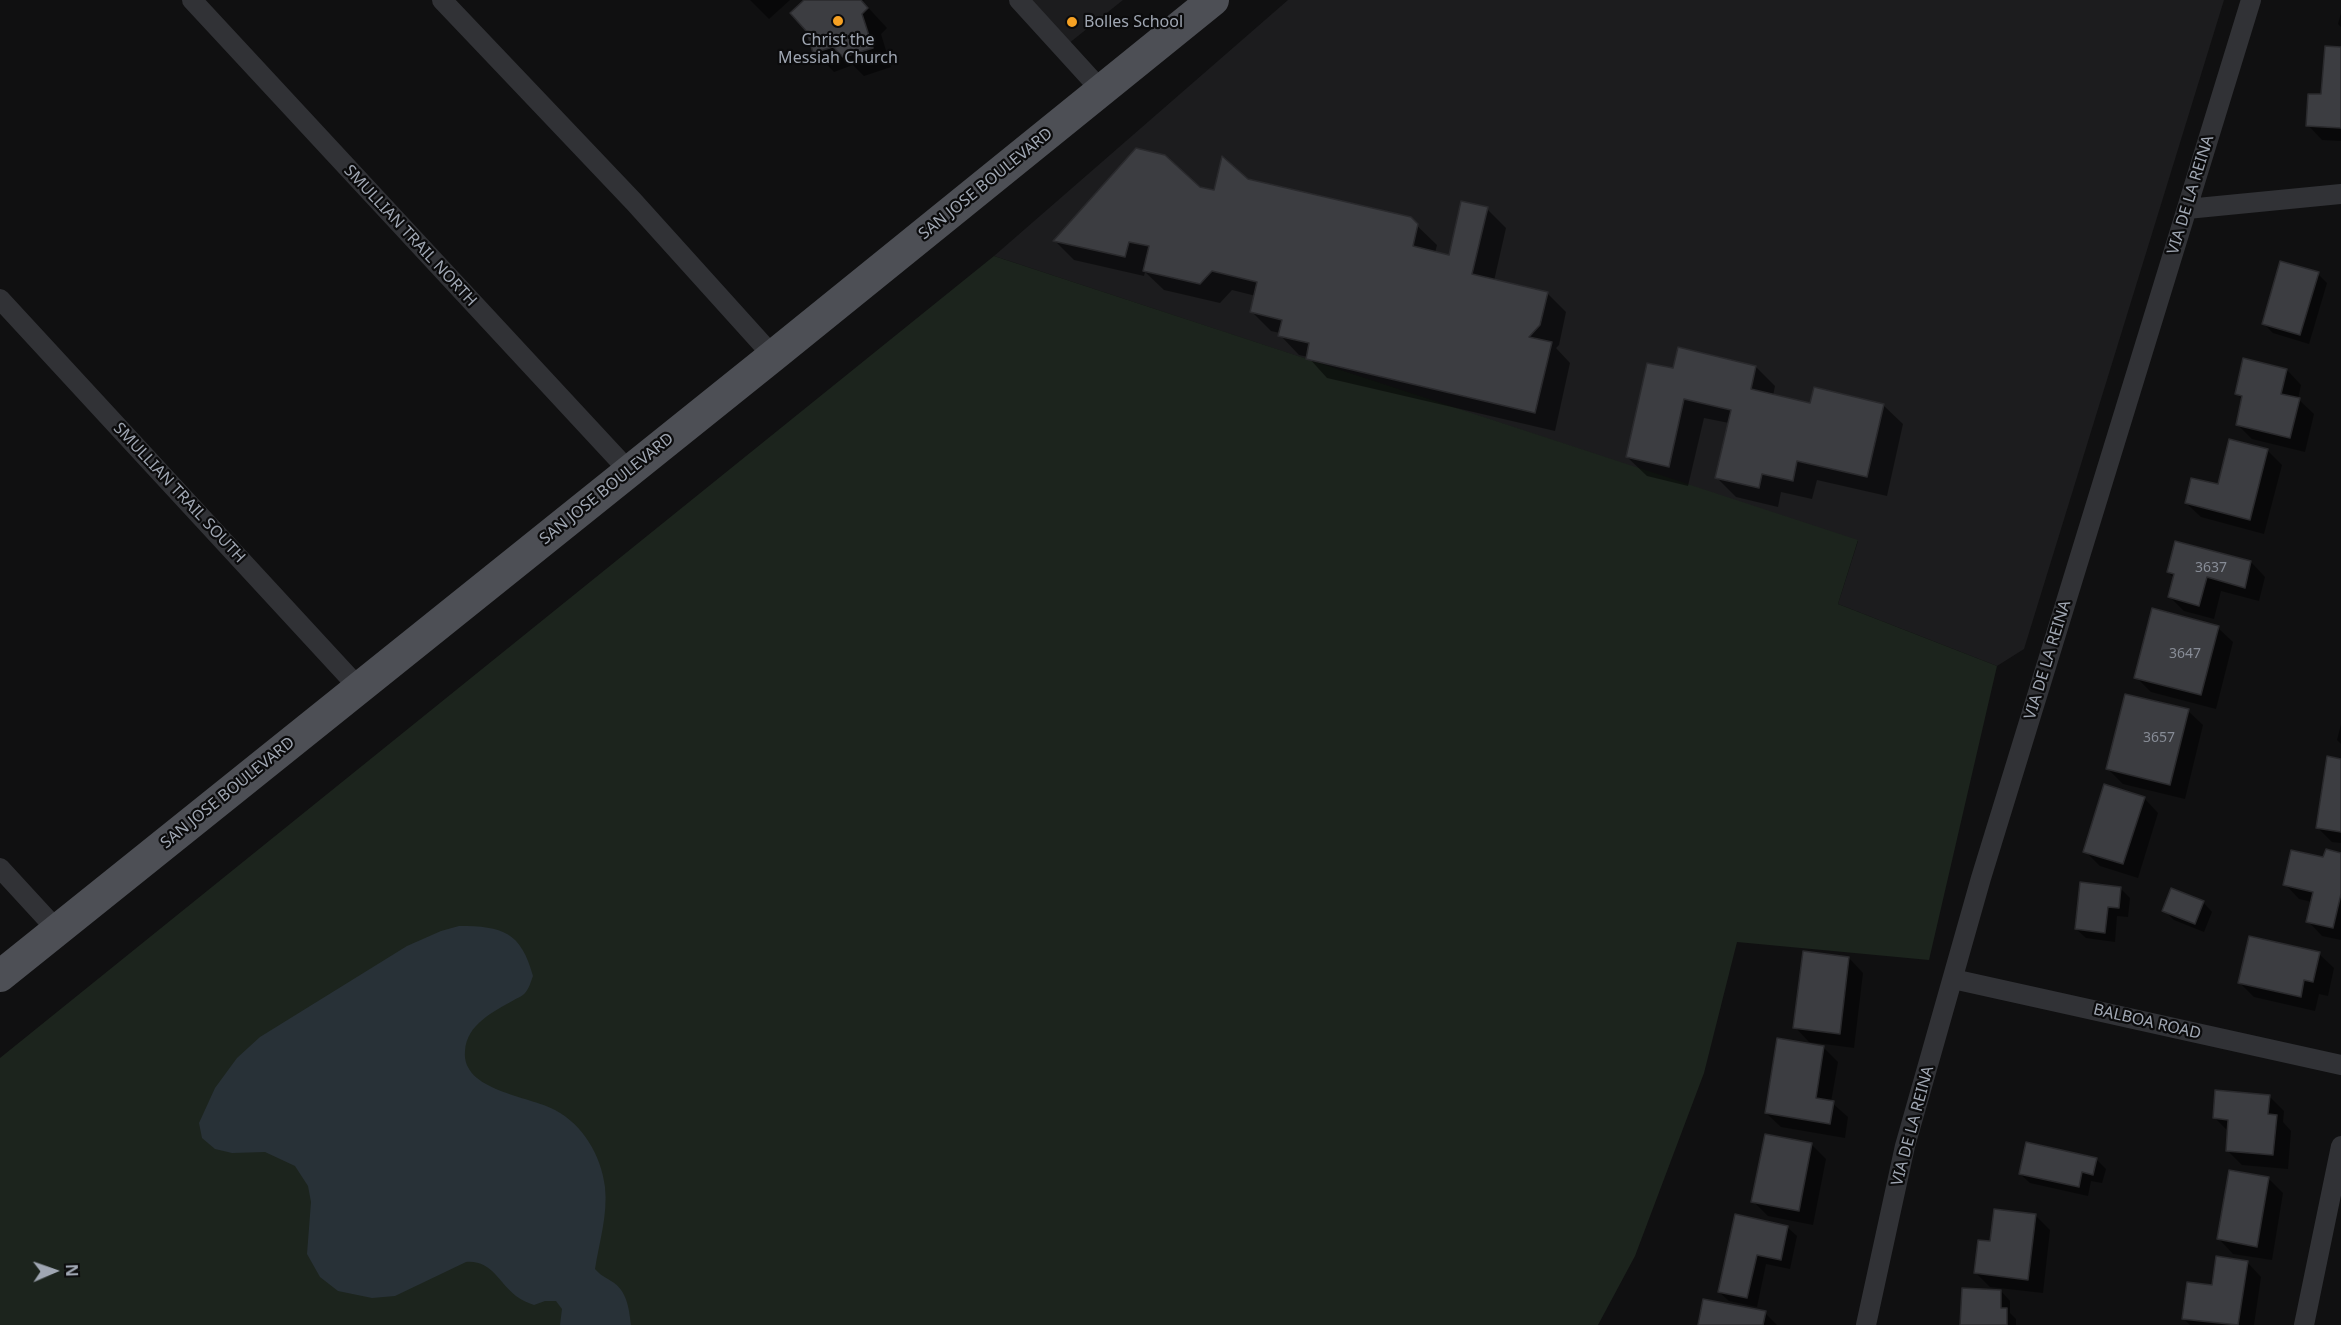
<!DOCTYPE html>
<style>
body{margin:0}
#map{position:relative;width:2341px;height:1325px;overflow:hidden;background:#101011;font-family:"Noto Sans",sans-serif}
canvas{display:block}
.north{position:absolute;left:24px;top:1241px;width:60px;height:60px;-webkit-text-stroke:4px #0b0b0c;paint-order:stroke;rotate:88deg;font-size:16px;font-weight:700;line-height:24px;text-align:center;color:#a0a7b3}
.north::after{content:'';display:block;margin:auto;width:21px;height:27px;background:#a0a7b3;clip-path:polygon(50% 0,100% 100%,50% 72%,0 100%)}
</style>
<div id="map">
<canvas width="2341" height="1325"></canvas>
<div class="north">N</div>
</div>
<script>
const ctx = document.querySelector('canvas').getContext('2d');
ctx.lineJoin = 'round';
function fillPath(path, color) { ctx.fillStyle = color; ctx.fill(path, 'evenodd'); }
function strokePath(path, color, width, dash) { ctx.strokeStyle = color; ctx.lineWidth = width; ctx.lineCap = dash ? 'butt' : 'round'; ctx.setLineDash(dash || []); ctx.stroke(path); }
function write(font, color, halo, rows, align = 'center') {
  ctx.font = font + ' "Noto Sans",sans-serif'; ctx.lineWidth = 4.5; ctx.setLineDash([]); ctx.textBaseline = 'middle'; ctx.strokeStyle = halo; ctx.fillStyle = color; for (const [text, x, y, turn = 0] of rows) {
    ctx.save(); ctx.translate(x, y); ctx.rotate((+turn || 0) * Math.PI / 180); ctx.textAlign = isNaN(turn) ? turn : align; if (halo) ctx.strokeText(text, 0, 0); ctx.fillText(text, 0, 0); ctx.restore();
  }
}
const built = new Path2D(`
 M 1028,0 L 1123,0 L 1068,44 Z
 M 1288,0 L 2224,0 L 2024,649 L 1997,666 L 1838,604 L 1858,541 L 994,256 Z`);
const green = new Path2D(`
 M 994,256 L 1858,540 L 1838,604 L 1997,666 L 1929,960 L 1737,942 L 1704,1073 L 1635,1256 L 1598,1325 L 0,1325 L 0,1058 Z`);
const water = new Path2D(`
 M 459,926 C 503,926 521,932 533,976 C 531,981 529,989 525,993 C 523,996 517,998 514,1000 C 493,1012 467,1024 465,1051 C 461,1091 530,1096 555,1110 C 583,1125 601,1155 605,1187 C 608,1215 599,1243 595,1269 C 600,1275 605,1277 611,1281 C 627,1290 629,1308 631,1325 L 560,1325 L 562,1309 L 556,1301 L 545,1301 L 534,1305 C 528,1303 521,1300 516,1296 C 498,1282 492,1260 466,1262 L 395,1296 L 372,1298 L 338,1291 L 320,1277 L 307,1254 L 311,1202 L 308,1186 L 295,1166 L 265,1152 L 232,1153 L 215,1149 L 202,1138 L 199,1123 L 215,1088 L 237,1058 L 260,1037 L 407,946 L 441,931 Z`);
const shadow = new Path2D(`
 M 750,0 L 790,0 L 769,19 Z
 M 807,0 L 865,0 L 862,1 L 887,28 L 881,34 L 891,67 L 864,76 L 853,65 L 834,72 L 815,52 Z
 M 2341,13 L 2341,27 L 2338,24 Z
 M 2341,48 L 2341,141 L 2322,140 L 2308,125 L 2323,96 Z
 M 1247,181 L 1410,219 L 1437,245 L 1435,253 L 1450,257 L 1487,209 L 1506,228 L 1494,281 L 1547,293 L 1566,312 L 1559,345 L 1556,348 L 1570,363 L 1555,431 L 1327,378 L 1308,357 L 1299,355 L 1280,335 L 1280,333 L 1271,331 L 1252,312 L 1256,296 L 1232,290 L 1220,303 L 1164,290 L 1145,272 L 1144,276 L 1074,260 L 1055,241 L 1200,188 L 1215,192 Z
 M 2318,274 L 2327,283 L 2309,344 L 2273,333 L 2263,323 Z
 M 1756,367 L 1775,386 L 1773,396 L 1811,404 L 1883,405 L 1903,424 L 1887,496 L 1817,480 L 1812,499 L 1781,492 L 1778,507 L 1736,497 L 1717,478 L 1729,423 L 1704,418 L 1688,486 L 1647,476 L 1627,457 L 1674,370 Z
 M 2287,370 L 2301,385 L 2298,399 L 2314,414 L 2305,452 L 2252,439 L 2237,424 L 2243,400 L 2236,393 Z
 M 2267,450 L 2282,465 L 2264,534 L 2201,517 L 2186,503 L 2219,486 Z
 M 2251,562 L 2265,577 L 2259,601 L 2221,591 L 2214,619 L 2184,611 L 2169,596 L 2174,578 L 2168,572 Z
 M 2218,628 L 2233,642 L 2216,709 L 2151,692 L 2136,677 Z
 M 2188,711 L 2203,725 L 2185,799 L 2123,784 L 2108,769 Z
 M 2341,724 L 2341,744 L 2337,740 Z
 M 2341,760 L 2341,843 L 2332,842 L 2317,827 Z
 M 2144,798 L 2158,813 L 2138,878 L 2100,866 L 2085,851 Z
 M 2341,854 L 2341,940 L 2322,936 L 2308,921 L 2312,902 L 2299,899 L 2285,884 L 2324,859 Z
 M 2120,888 L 2130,898 L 2128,917 L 2117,916 L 2115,942 L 2086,938 L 2076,929 Z
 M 2203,902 L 2212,912 L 2204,932 L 2174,920 L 2164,910 Z
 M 2319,954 L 2334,968 L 2328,996 L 2319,994 L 2315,1011 L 2254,997 L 2240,983 Z
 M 1849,958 L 1863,973 L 1854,1048 L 1809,1042 L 1795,1027 Z
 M 1823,1047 L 1838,1062 L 1831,1102 L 1848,1117 L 1845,1138 L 1781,1127 L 1766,1113 Z
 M 2269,1096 L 2284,1111 L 2283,1122 L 2291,1131 L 2288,1169 L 2242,1165 L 2227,1150 L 2229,1132 L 2214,1117 Z
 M 1811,1144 L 1826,1159 L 1813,1225 L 1768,1216 L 1753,1201 Z
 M 2096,1159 L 2106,1169 L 2102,1183 L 2091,1181 L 2088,1196 L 2030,1183 L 2020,1174 Z
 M 2269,1179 L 2283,1193 L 2272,1260 L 2233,1254 L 2219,1239 Z
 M 2035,1215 L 2050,1230 L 2043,1293 L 1990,1287 L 1976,1273 L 1991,1243 Z
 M 1736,1216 L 1787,1227 L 1797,1236 L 1790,1269 L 1766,1264 L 1757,1307 L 1729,1301 L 1719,1292 Z
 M 2247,1262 L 2261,1277 L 2254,1325 L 2190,1325 L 2184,1319 L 2213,1287 Z
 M 2001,1291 L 2010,1301 L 2010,1313 L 2016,1319 L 2016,1325 L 1962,1325 Z
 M 1765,1313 L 1777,1325 L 1700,1325 Z`);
const building = new Path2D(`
 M 804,0 L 861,0 L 868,8 L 862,14 L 873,48 L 843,57 L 833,47 L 813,53 L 807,32 L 790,13 Z
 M 2325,46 L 2341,47 L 2341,128 L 2306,126 L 2308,94 L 2321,94 Z
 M 1136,148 L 1165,155 L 1200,187 L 1214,190 L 1222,156 L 1248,179 L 1411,217 L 1418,224 L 1413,246 L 1449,255 L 1461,201 L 1488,207 L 1472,274 L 1548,292 L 1540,325 L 1529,337 L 1552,342 L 1535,413 L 1306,359 L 1309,343 L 1278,336 L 1282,320 L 1250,312 L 1257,282 L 1212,271 L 1200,284 L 1143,271 L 1149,246 L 1129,242 L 1125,257 L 1053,241 Z
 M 2280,261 L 2319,272 L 2300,335 L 2262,324 Z
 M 1678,347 L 1756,366 L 1751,389 L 1810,403 L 1814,387 L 1884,404 L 1867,477 L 1797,461 L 1793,481 L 1762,474 L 1759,488 L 1715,478 L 1731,410 L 1684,399 L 1669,467 L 1626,457 L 1647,363 L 1673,368 Z
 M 2243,358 L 2287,369 L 2281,394 L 2300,398 L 2290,438 L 2236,425 L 2242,396 L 2235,394 Z
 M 2229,439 L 2268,449 L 2250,520 L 2185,503 L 2191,478 L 2218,484 Z
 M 2175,541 L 2251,561 L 2245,588 L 2207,577 L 2199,606 L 2168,597 L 2174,574 L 2167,572 Z
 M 2152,608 L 2219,626 L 2201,695 L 2134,678 Z
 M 2125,694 L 2189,709 L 2170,785 L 2106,769 Z
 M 2327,756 L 2341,759 L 2341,832 L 2316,828 Z
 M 2104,784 L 2145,797 L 2123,864 L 2083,852 Z
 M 2326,849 L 2341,853 L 2341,894 L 2333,928 L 2306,922 L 2313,892 L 2283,885 L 2291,850 L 2323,857 Z
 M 2080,882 L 2121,887 L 2119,908 L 2108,907 L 2105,933 L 2075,929 Z
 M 2171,888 L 2204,901 L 2195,924 L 2162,911 Z
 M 2249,936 L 2320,952 L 2313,982 L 2304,980 L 2301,997 L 2238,983 Z
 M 1803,951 L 1849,957 L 1840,1034 L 1793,1028 Z
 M 1777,1038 L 1824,1046 L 1816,1098 L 1834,1101 L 1830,1124 L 1765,1113 Z
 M 2215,1090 L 2270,1095 L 2268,1114 L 2277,1115 L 2273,1155 L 2226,1151 L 2228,1120 L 2213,1118 Z
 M 1765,1134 L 1812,1143 L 1799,1211 L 1751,1202 Z
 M 2026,1142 L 2097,1158 L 2093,1175 L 2082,1172 L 2079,1187 L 2019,1174 Z
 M 2229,1170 L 2269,1177 L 2257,1247 L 2217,1239 Z
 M 1994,1209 L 2036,1214 L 2028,1280 L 1974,1273 L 1978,1240 L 1990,1241 Z
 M 1735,1214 L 1788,1226 L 1781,1260 L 1757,1255 L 1747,1298 L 1718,1292 Z
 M 2216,1256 L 2248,1261 L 2238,1325 L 2182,1319 L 2187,1282 L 2212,1285 Z
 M 1962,1288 L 2001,1290 L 2001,1308 L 2007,1308 L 2007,1325 L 1960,1325 Z
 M 1703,1299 L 1766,1311 L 1763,1325 L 1698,1325 Z`);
const minor = new Path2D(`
 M 192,0 L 629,471
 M 442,0 L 634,202 L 773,356
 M 1019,0 L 1101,90
 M 2187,209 L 2341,194
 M 0,299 L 359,688
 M 0,868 L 57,930
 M 1953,979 L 2341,1065
 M 1866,1325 L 1905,1146 L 1981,878 L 2251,0
 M 2304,1325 L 2341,1146`);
const primary = new Path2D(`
 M 0,976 L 773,356 L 1213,0`);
const markers = [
 [838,21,6,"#f6a123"],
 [1072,22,6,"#f6a123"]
];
const numberNames = [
 ["3637",2211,568],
 ["3647",2185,654],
 ["3657",2159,738]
];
const poiNames = [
 ["Bolles School",1084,22],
 ["Christ the",838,40,"center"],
 ["Messiah Church",838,58,"center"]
];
const streetNames = [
 ["SAN JOSE BOULEVARD",986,184,-39],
 ["VIA DE LA REINA",2191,195,-73],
 ["SMULLIAN TRAIL NORTH",410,236,47],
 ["SAN JOSE BOULEVARD",607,489,-39],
 ["SMULLIAN TRAIL SOUTH",179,493,47],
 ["VIA DE LA REINA",2048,660,-73],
 ["SAN JOSE BOULEVARD",228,793,-39],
 ["BALBOA ROAD",2147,1022,13],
 ["VIA DE LA REINA",1913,1126,-75]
];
fillPath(built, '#1c1c1e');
fillPath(green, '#1c241d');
fillPath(water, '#283137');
fillPath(shadow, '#0007');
fillPath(building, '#3c3d41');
strokePath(building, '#2a2a2d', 1.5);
strokePath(minor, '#313236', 20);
strokePath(primary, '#4d4f55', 32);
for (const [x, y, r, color] of markers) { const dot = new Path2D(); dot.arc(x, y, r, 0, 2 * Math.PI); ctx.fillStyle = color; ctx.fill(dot); strokePath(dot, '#0b0b0c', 2); }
write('14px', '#878c96', null, numberNames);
write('16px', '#a0a7b3', '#0b0b0c', poiNames, 'left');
write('16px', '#a0a7b3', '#0b0b0c', streetNames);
</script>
